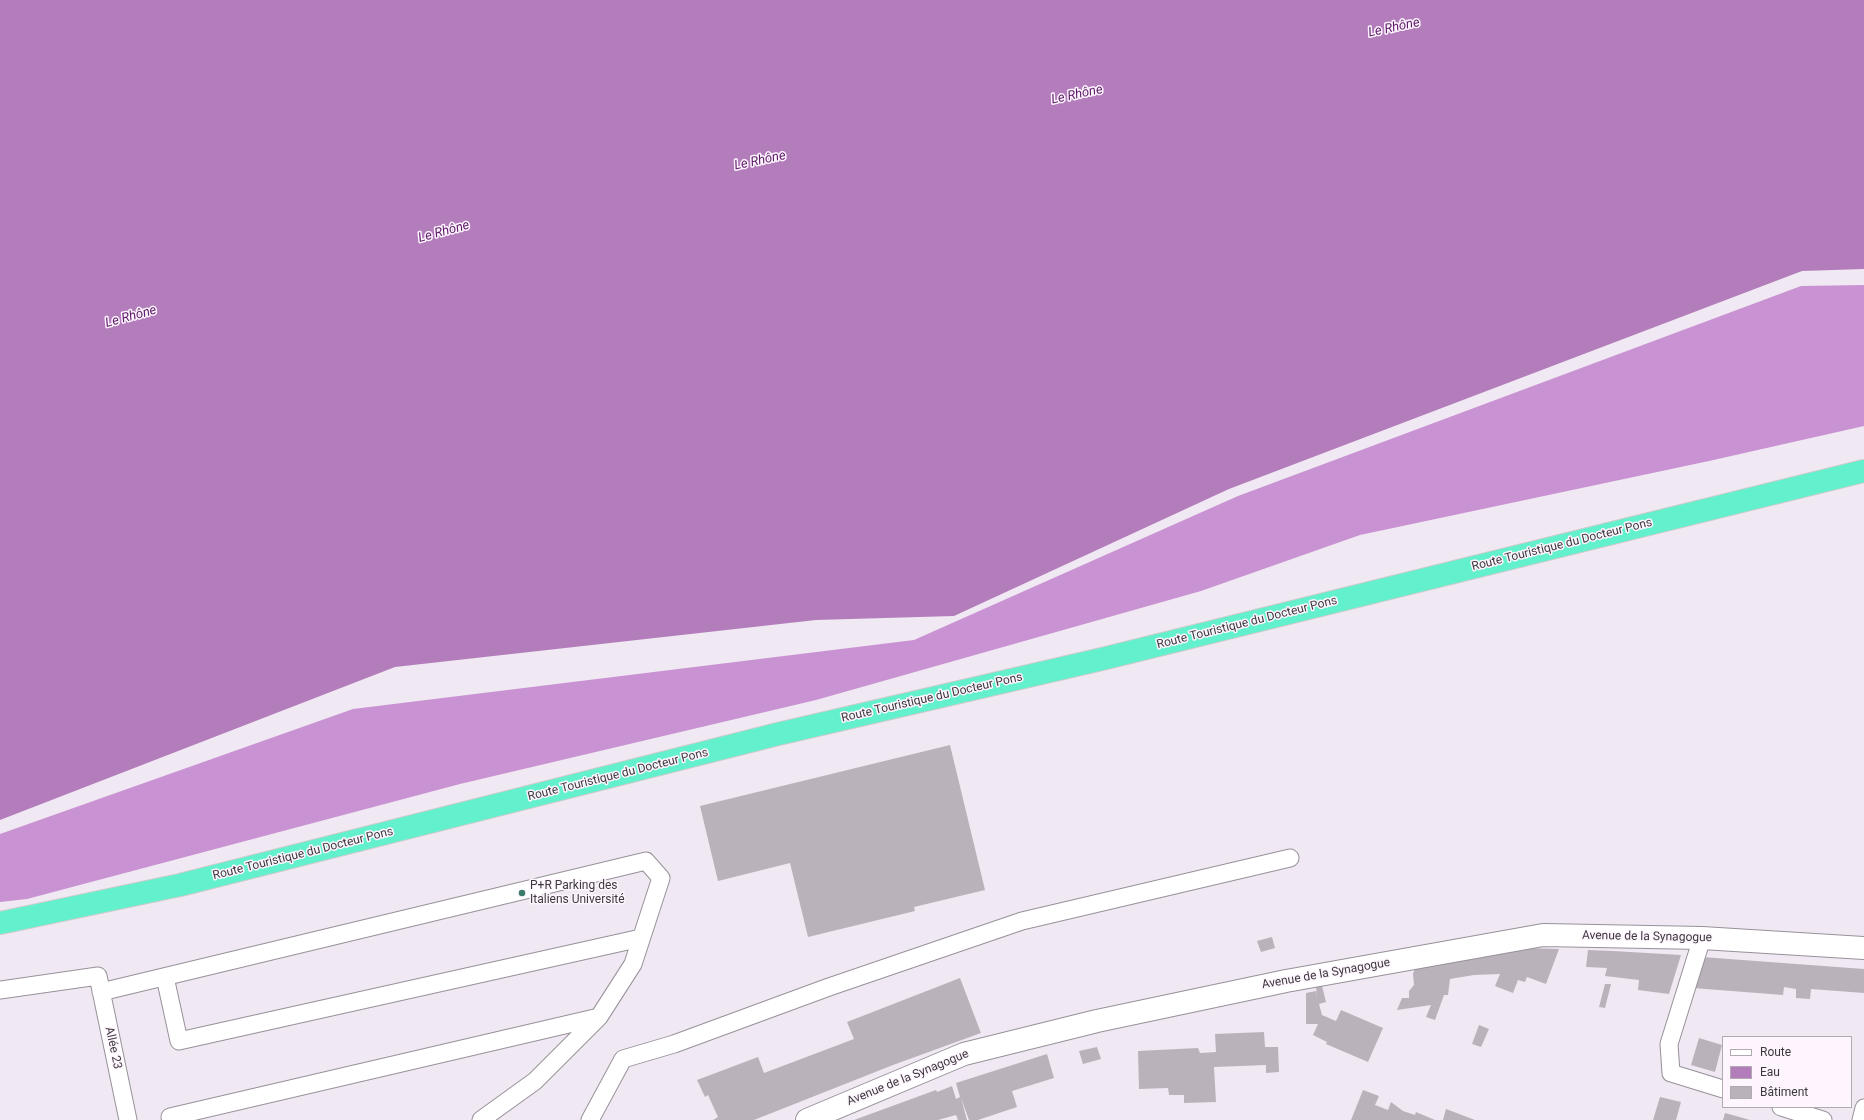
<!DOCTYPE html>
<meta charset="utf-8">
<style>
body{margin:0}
#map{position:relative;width:1864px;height:1120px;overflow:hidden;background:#f0e8f2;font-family:Roboto,sans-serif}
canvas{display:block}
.legend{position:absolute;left:1722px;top:1036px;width:130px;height:72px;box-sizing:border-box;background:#fef5ff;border:1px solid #b0aab1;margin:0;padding:5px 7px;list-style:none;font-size:12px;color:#3c393c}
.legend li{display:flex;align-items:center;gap:8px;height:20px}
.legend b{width:20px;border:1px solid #b0aab1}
</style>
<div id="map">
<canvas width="1864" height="1120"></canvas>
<ul class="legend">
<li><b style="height:5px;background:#fff"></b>Route</li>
<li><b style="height:11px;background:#b37dbc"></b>Eau</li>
<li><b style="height:11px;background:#bab2bb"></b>Bâtiment</li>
</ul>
</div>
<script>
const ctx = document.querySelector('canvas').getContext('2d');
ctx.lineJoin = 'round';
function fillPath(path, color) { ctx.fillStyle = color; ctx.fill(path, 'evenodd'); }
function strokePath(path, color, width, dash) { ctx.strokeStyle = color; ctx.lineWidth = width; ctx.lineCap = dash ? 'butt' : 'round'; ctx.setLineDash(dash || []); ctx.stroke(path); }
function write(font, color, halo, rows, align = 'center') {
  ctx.font = font + ' Roboto,sans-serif'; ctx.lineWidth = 3; ctx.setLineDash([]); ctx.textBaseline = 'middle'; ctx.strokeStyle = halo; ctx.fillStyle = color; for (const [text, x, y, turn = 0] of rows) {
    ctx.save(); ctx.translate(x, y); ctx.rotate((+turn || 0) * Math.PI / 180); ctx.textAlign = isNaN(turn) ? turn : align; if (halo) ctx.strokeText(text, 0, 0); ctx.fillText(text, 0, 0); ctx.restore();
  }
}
const forest = new Path2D(`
 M 1864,285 L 1864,426 L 1709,461 L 1360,535 L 1201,591 L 816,700 L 460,784 L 27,899 L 0,902 L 0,834 L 353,709 L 914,640 L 1238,496 L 1801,286 Z`);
const water = new Path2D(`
 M 0,0 L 1864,0 L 1864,269 L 1802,271 L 1229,489 L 954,616 L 816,620 L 395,667 L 0,820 Z`);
const building = new Path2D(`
 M 950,745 L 985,890 L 914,907 L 915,911 L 808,937 L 790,863 L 718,881 L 700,806 Z
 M 1272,937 L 1275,948 L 1261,952 L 1257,941 Z
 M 1528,948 L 1559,949 L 1546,984 L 1527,977 L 1525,982 L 1518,980 L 1513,993 L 1495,986 L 1500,974 L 1474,975 L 1450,979 L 1448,995 L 1444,995 L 1435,1020 L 1426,1017 L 1431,1005 L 1397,1010 L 1402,998 L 1409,998 L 1409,991 L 1414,985 L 1413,974 L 1416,965 Z
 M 1588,950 L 1613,951 L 1681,955 L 1669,994 L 1638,990 L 1639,980 L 1605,976 L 1607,968 L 1586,967 Z
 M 1702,957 L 1864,969 L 1864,993 L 1811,989 L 1810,999 L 1796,998 L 1796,989 L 1784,987 L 1783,995 L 1693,988 Z
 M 960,978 L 981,1033 L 893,1065 L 754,1120 L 713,1120 L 718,1117 L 708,1095 L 705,1097 L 697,1080 L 758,1057 L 764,1073 L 854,1039 L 847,1022 Z
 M 1605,984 L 1611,984 L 1605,1008 L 1599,1007 Z
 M 1322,986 L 1326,1002 L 1319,1004 L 1322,1015 L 1336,1021 L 1341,1010 L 1383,1028 L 1368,1062 L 1326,1044 L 1327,1042 L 1313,1035 L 1318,1024 L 1306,1024 L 1306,993 L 1316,991 L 1317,997 L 1316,987 Z
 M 1479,1025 L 1489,1029 L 1481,1047 L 1472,1044 Z
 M 1264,1032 L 1265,1047 L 1278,1047 L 1279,1072 L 1266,1073 L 1266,1065 L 1214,1067 L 1216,1102 L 1184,1103 L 1184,1095 L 1169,1095 L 1168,1088 L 1139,1089 L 1138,1051 L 1198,1048 L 1200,1053 L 1216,1052 L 1215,1034 Z
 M 1699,1038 L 1722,1045 L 1715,1072 L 1691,1065 Z
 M 1097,1047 L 1101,1059 L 1083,1064 L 1079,1051 Z
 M 1047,1054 L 1054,1078 L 1012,1091 L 1017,1107 L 978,1120 L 969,1120 L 961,1098 L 967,1120 L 958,1120 L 956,1115 L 938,1120 L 854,1120 L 936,1090 L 937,1092 L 952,1086 L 956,1099 L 960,1097 L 956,1083 Z
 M 1363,1090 L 1379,1096 L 1375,1105 L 1388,1110 L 1391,1102 L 1403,1111 L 1415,1115 L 1416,1112 L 1435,1120 L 1351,1120 Z
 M 1660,1097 L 1681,1102 L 1676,1120 L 1653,1120 Z
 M 1446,1109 L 1475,1120 L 1443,1120 Z
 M 1725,1113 L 1736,1116 L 1750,1120 L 1723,1120 Z`);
const lane = new Path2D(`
 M 1702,938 L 1669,1044 L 1671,1073 L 1723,1089
 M 165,977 L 179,1041 L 641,938
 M 0,990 L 98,976 L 128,1120
 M 101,992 L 646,861 L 661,878 L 633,964 L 599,1017 L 535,1081 L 481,1120
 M 1781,1107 L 1823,1120
 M 170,1117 L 599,1017
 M 590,1120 L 623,1059 L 674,1044 L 829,987 L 1022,921 L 1290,858
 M 1861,1120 L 1864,1108`);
const street = new Path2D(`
 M 807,1120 L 964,1054 L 1097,1021 L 1286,981 L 1543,935 L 1702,938 L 1864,948`);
const highway = new Path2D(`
 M 0,923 L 180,885 L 778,734 L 1102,659 L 1864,471`);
const markers = [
 [522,893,4,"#3b7b6a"]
];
const streetNames = [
 ["Route Touristique du Docteur Pons",1562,545,-14],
 ["Route Touristique du Docteur Pons",1247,623,-14],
 ["Route Touristique du Docteur Pons",932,698,-13],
 ["Route Touristique du Docteur Pons",618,775,-14],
 ["Route Touristique du Docteur Pons",303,854,-14],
 ["Avenue de la Synagogue",1647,937,1],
 ["Avenue de la Synagogue",1326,974,-10],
 ["Allée 23",113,1048,78],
 ["Avenue de la Synagogue",908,1078,-22]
];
const poiNames = [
 ["P+R Parking des",530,886],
 ["Italiens Université",530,900]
];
const waterNames = [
 ["Le Rhône",1394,28,-12],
 ["Le Rhône",1077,95,-12],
 ["Le Rhône",760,161,-12],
 ["Le Rhône",444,232,-15],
 ["Le Rhône",131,317,-15]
];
fillPath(forest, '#c992d2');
fillPath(water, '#b37dbc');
fillPath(building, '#bab2bb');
strokePath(lane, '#98919a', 19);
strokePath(street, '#98919a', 24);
strokePath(highway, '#ccc', 24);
strokePath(lane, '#fff', 17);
strokePath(street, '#fff', 22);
strokePath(highway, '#62f1cc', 22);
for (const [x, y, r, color] of markers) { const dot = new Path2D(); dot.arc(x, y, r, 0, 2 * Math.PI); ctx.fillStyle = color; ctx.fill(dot); strokePath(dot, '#fef5ff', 1.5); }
write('12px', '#3c393c', '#fef5ff', streetNames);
write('12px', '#3c393c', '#fef5ff', poiNames, 'left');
write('italic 13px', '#5c1967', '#fef5ff', waterNames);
</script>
